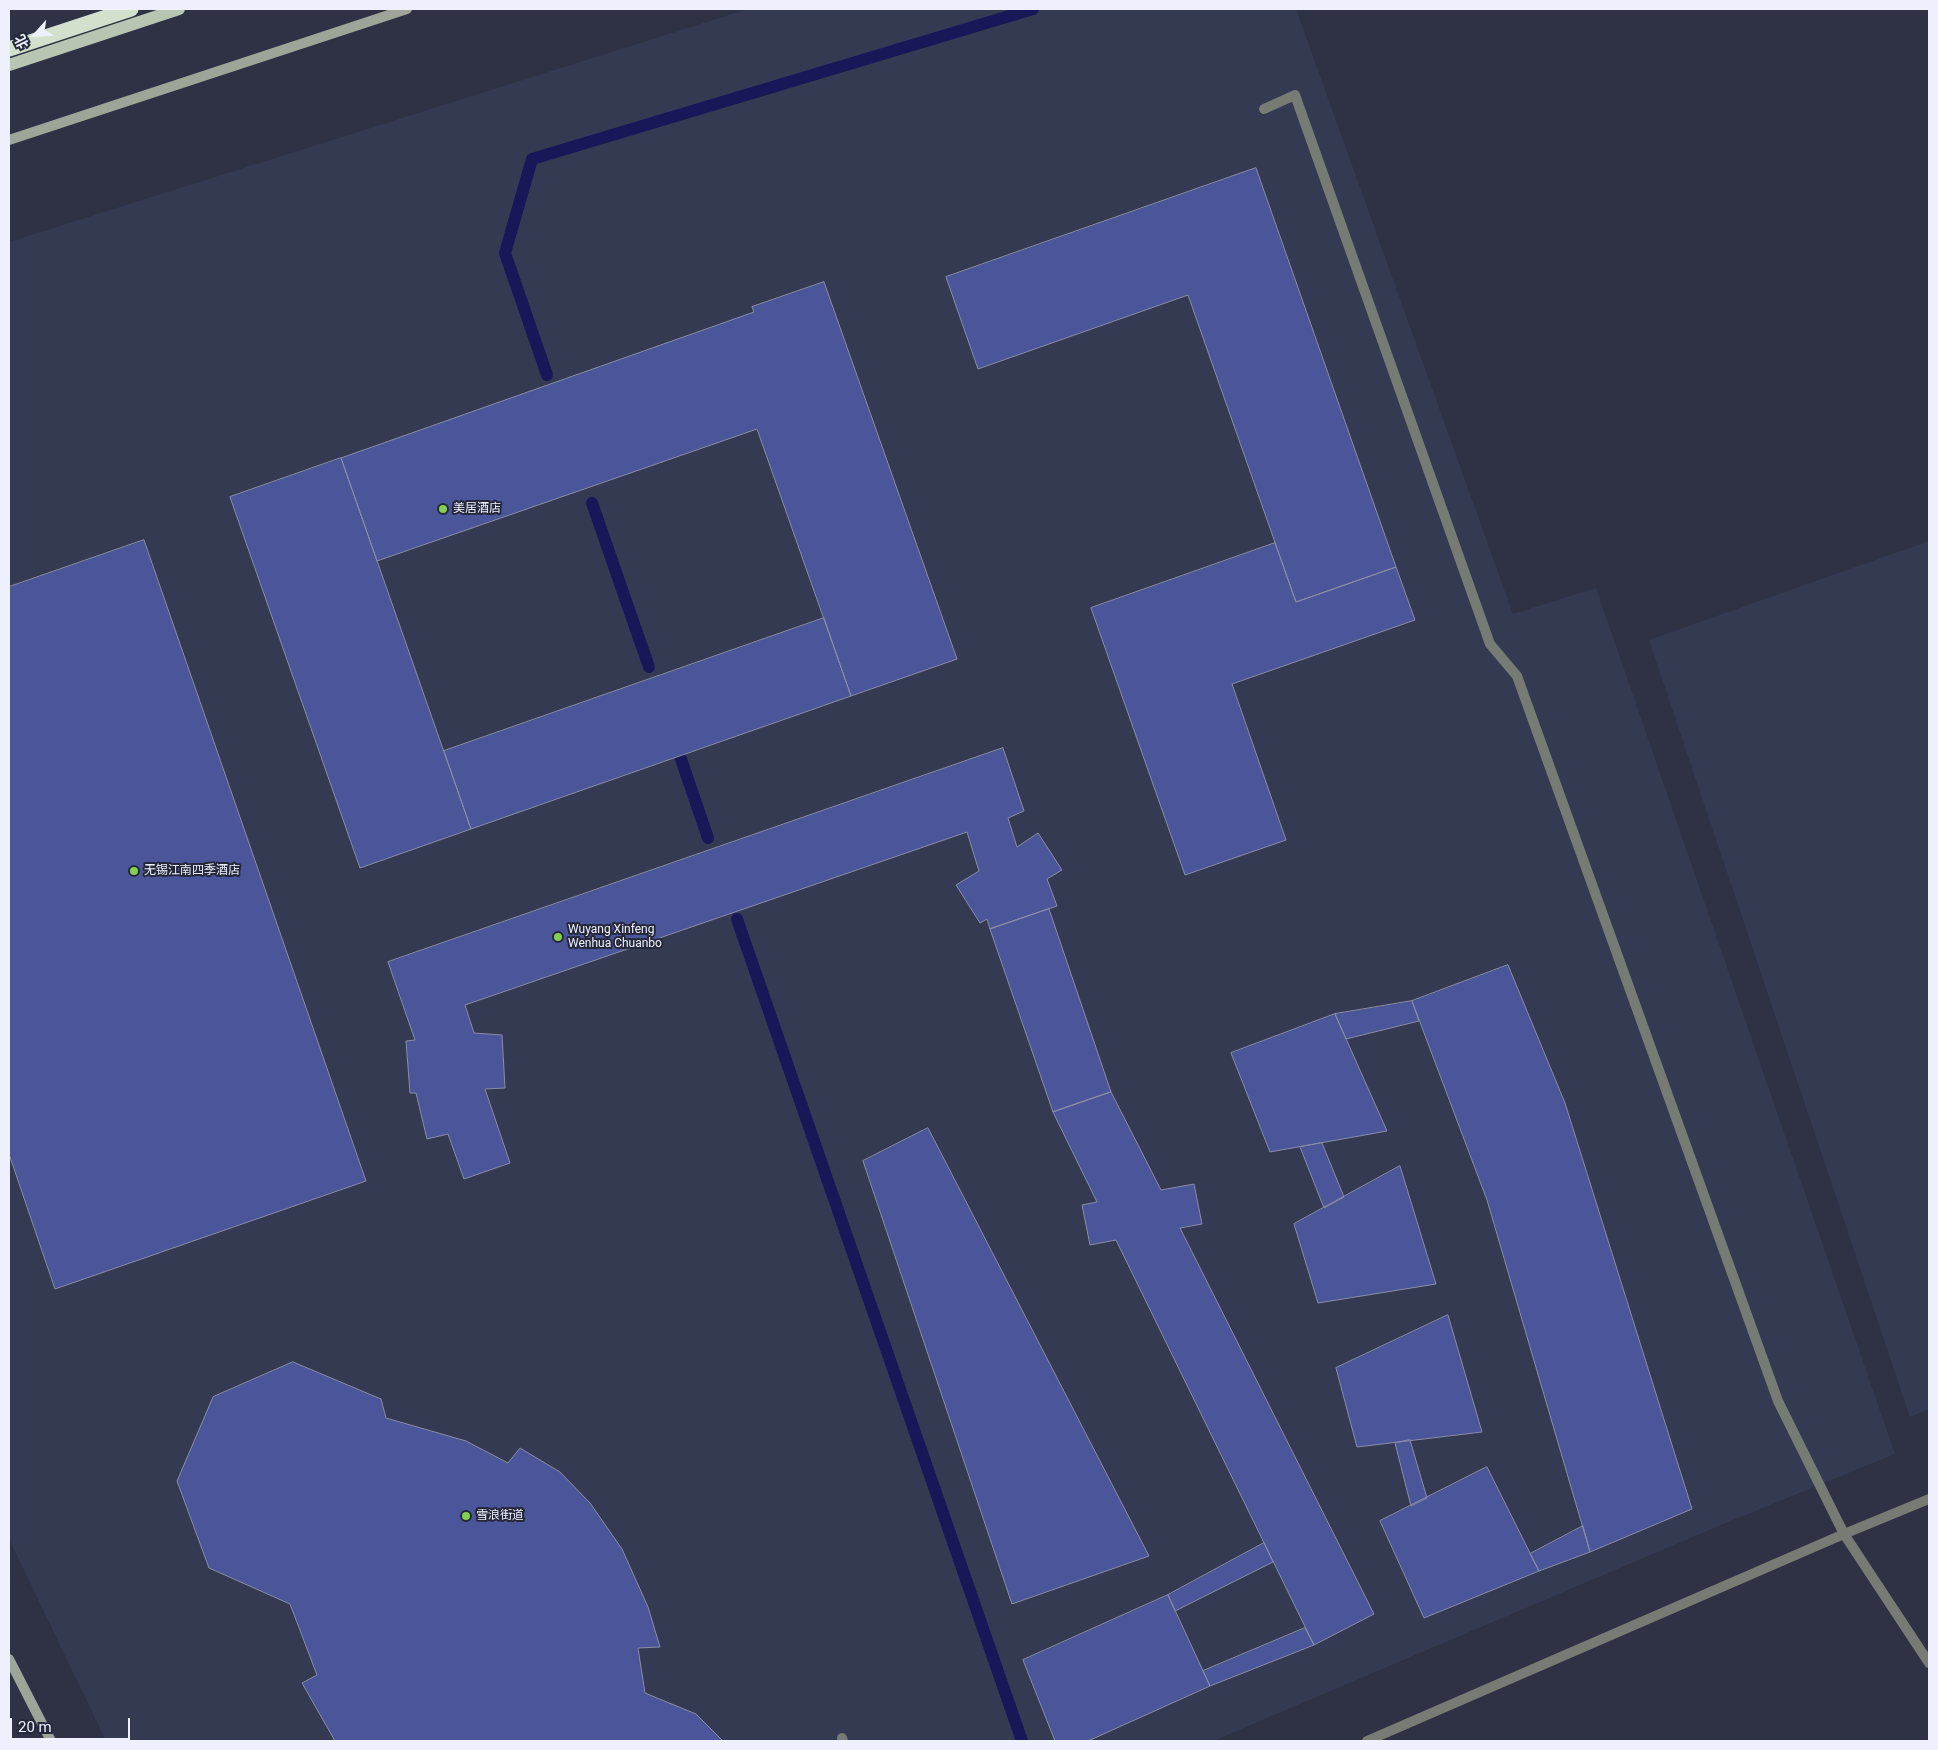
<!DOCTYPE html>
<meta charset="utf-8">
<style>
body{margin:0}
#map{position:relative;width:1938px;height:1750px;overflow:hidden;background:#2e3244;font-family:Roboto,"Noto Sans SC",sans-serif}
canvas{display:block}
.frame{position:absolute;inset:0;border:10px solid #eef1fd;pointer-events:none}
.north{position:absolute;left:10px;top:10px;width:50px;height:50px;-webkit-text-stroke:4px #25283a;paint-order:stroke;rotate:244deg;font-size:14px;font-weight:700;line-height:20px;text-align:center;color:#eef1fd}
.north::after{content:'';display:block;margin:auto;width:18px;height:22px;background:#eef1fd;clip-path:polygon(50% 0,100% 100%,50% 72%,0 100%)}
.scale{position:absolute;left:10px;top:1718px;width:120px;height:22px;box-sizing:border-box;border:2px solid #eef1fd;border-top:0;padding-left:6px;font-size:15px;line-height:18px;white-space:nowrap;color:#eef1fd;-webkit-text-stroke:4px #25283a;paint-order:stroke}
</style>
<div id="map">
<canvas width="1938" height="1750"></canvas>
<div class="frame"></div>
<div class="north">北</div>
<div class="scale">20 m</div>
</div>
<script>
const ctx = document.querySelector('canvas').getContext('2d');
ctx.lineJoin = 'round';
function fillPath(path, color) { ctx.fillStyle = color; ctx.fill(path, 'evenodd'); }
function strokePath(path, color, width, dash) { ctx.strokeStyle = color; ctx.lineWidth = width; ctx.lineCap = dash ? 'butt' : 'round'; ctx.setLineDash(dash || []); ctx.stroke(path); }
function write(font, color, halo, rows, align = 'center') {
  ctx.font = font + ' Roboto,"Noto Sans SC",sans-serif'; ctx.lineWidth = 4; ctx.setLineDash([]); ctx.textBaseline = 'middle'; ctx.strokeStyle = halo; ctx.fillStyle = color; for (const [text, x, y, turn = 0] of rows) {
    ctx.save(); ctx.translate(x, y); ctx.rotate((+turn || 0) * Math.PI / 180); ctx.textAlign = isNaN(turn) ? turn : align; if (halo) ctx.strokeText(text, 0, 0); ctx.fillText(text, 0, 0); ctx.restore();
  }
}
const built = new Path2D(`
 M 748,9 L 1296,9 L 1513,614 L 1596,588 L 1895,1454 L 1721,1525 L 1213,1741 L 106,1741 L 9,1539 L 9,242 Z
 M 1929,541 L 1929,1409 L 1910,1417 L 1649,640 Z`);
const stream = new Path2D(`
 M 547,375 L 505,253 L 532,159 L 1033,9
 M 592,503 L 649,667
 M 681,759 L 708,838
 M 737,919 L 1022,1741`);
const building = new Path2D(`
 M 1256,168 L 1396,567 L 1296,602 L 1188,295 L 978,369 L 946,277 Z
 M 824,282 L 957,659 L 851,696 L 757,429 L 377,561 L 341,458 L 754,312 L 752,307 Z
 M 341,458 L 471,829 L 360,868 L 230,497 Z
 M 144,540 L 366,1181 L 55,1289 L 9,1154 L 9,587 Z
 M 1275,543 L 1296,602 L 1396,567 L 1415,620 L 1232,684 L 1286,840 L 1185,875 L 1091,608 Z
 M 824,618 L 851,696 L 471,829 L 444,751 Z
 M 1003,748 L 1024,811 L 1008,818 L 1017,847 L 1038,833 L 1062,870 L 1047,879 L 1057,906 L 990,929 L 987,919 L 980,923 L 956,885 L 979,871 L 967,832 L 465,1005 L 474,1033 L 502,1035 L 505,1088 L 485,1089 L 510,1163 L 464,1179 L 448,1134 L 427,1139 L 416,1093 L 410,1093 L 406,1041 L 415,1040 L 388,962 Z
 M 1049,909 L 1111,1092 L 1053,1112 L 990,929 Z
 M 1508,965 L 1565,1103 L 1692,1509 L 1590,1552 L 1487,1200 L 1412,1001 Z
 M 1412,1001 L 1419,1021 L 1346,1039 L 1335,1014 Z
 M 1335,1014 L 1387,1131 L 1270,1152 L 1231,1053 Z
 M 1111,1092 L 1161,1190 L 1194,1184 L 1202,1224 L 1180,1228 L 1374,1614 L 1314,1645 L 1116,1240 L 1090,1245 L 1082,1205 L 1097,1202 L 1053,1112 Z
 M 928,1128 L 1149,1556 L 1012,1604 L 863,1161 Z
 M 1322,1143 L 1344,1197 L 1324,1208 L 1300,1147 Z
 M 1400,1166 L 1436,1284 L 1318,1303 L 1294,1224 Z
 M 1448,1315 L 1482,1432 L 1357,1447 L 1336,1368 Z
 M 293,1362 L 381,1399 L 386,1418 L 466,1441 L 508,1463 L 520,1448 L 560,1472 L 590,1503 L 622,1549 L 648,1607 L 660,1647 L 638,1648 L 645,1693 L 696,1714 L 723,1741 L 335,1741 L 302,1683 L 317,1675 L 290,1604 L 209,1568 L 177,1481 L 213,1397 Z
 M 1410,1440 L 1427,1498 L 1411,1506 L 1395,1443 Z
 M 1487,1467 L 1539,1571 L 1424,1618 L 1380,1521 Z
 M 1583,1526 L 1590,1552 L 1539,1571 L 1530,1554 Z
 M 1264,1543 L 1273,1562 L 1175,1611 L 1168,1595 Z
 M 1168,1595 L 1210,1686 L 1088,1741 L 1055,1741 L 1023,1660 Z
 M 1305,1628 L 1314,1645 L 1210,1686 L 1203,1671 Z`);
const street = new Path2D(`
 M 1264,109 L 1295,95 L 1490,644 L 1517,676 L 1778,1401 L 1844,1534 L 1929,1663
 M 842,1738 L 843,1741
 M 1367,1741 L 1844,1534 L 1929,1499`);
const secondary = new Path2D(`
 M 9,140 L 407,9
 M 9,1659 L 51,1741`);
const primary = new Path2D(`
 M 9,65 L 179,9`);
const highway = new Path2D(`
 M 9,49 L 131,9`);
const markers = [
 [443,509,5,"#82d050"],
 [134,871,5,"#82d050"],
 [558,937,5,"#82d050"],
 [466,1516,5,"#82d050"]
];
const poiNames = [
 ["美居酒店",453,509],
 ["无锡江南四季酒店",144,871],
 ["Wuyang Xinfeng",568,930],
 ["Wenhua Chuanbo",568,944],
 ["雪浪街道",476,1516]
];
fillPath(built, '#353a53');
strokePath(stream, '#181859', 12);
fillPath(building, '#4b559a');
strokePath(building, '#898ea4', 1);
strokePath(street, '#767c73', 10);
strokePath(secondary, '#9ca597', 10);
strokePath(primary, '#b9c5b3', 12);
strokePath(highway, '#d3e1cc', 15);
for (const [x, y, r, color] of markers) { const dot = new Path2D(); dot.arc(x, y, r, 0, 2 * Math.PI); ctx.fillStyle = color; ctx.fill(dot); strokePath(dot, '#25283a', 2); }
write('12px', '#eef1fd', '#25283a', poiNames, 'left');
</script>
